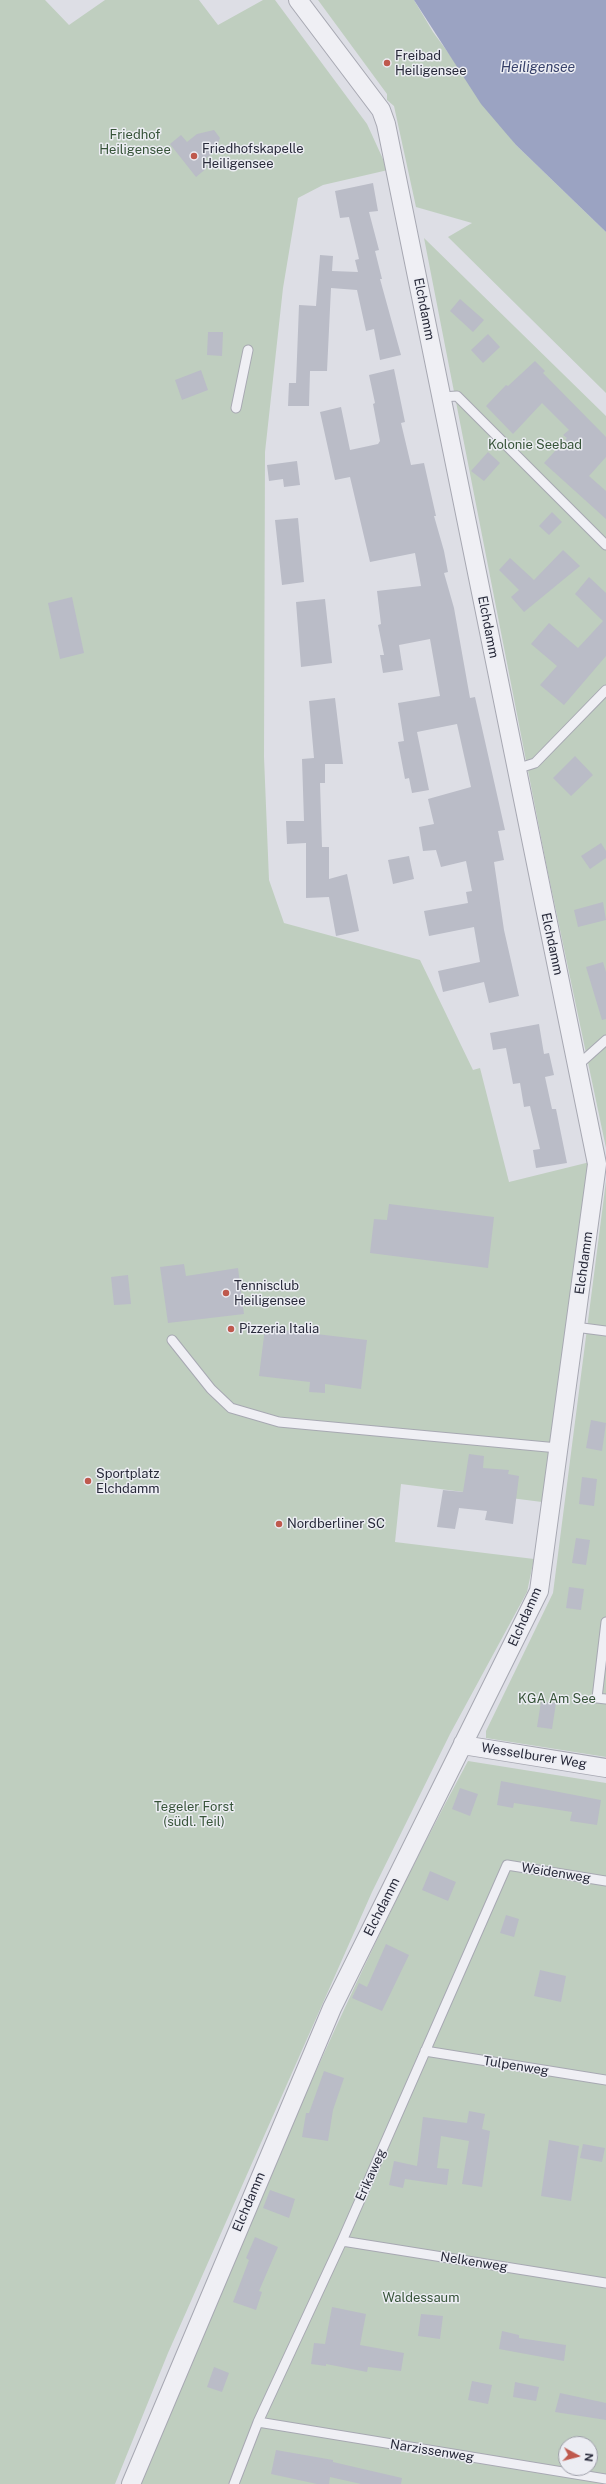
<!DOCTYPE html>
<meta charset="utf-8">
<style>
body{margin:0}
#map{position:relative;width:606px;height:2484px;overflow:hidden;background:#dddee5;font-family:"Public Sans",sans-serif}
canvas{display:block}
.north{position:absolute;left:558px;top:2436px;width:40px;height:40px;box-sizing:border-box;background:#ecedf3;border:1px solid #9e9fa9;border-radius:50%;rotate:97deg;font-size:11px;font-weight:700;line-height:16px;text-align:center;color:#282a3a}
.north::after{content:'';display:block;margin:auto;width:14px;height:18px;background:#bf594d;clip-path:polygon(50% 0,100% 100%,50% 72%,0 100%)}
</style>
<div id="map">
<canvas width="606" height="2484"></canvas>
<div class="north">N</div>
</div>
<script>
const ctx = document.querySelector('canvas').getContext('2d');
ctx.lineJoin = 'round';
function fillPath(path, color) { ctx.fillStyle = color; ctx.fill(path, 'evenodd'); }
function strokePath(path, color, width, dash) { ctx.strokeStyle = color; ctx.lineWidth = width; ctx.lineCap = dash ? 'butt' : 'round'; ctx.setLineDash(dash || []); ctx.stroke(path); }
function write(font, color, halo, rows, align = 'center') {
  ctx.font = font + ' "Public Sans",sans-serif'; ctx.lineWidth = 3; ctx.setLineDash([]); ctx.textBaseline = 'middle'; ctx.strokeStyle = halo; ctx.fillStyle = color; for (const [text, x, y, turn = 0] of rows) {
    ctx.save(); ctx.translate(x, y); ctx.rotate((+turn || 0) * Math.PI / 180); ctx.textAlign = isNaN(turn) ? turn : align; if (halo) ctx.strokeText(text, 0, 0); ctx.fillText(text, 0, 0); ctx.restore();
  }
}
const green = new Path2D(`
 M 0,0 L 45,0 L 69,25 L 105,0 L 199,0 L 218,25 L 263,0 L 275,0 L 367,124 L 388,170 L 323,185 L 298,198 L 283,288 L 265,452 L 264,757 L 269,880 L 284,923 L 420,960 L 473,1070 L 480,1068 L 509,1182 L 590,1162 L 551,1448 L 542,1502 L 401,1484 L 395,1542 L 534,1559 L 527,1592 L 450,1734 L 372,1892 L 168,2353 L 115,2484 L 0,2484 Z
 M 318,0 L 414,0 L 433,32 L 516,145 L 606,232 L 606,393 L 448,237 L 472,223 L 416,207 L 394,106 L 387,100 L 387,94 Z
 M 424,238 L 606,416 L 606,1148 L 547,868 Z
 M 606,1181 L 606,1757 L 486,1738 L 486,1731 L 553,1593 Z
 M 468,1761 L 606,1783 L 606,2484 L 141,2484 C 242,2239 342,1994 468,1761 ZM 566,2444 L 590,2444 L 590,2468 L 566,2468 Z`);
const water = new Path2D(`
 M 414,0 L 606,0 L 606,232 L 516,145 L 481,104 Z`);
const building = new Path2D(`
 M 214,130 L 220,138 L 215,151 L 203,161 L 208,167 L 196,177 L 170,144 L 181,135 L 187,142 L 197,134 Z
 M 373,183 L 378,211 L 369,212 L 379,250 L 375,251 L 382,279 L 380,279 L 401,355 L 380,360 L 374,329 L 366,331 L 357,290 L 331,288 L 327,371 L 310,371 L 309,406 L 288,406 L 289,383 L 296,383 L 299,305 L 316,306 L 320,255 L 333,256 L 332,271 L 358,272 L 355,260 L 359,259 L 349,217 L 340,218 L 335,191 Z
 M 460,299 L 484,320 L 473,332 L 450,311 Z
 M 208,332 L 223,332 L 222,356 L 207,355 Z
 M 488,334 L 500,347 L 483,363 L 471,350 Z
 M 535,361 L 545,371 L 543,373 L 606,437 L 606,457 L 589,476 L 606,491 L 606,519 L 544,463 L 567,438 L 563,435 L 569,430 L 542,403 L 513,434 L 486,406 L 506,385 L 508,386 Z
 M 394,369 L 405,422 L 401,423 L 411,465 L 424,463 L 436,516 L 434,516 L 444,551 L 448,572 L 444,573 L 454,608 L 470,698 L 475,697 L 505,830 L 498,831 L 504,860 L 494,862 L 504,930 L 519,996 L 489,1003 L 484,982 L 443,992 L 438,971 L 480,962 L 474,927 L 429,936 L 424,911 L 468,903 L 466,892 L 472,891 L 466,861 L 441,867 L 436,850 L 423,851 L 419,827 L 434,824 L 428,799 L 471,787 L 457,724 L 417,732 L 429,790 L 412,793 L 409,778 L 405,779 L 398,742 L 404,741 L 398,703 L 440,696 L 430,639 L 399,645 L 403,670 L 383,673 L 380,655 L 384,655 L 378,625 L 381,624 L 377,591 L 421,586 L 415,553 L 370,562 L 350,477 L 335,480 L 320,412 L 341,407 L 350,450 L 378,444 L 380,441 L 373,404 L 375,403 L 369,375 Z
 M 201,370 L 208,390 L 182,400 L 175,380 Z
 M 488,452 L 500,463 L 484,481 L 471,471 Z
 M 297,461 L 300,485 L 284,487 L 283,479 L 269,481 L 267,465 Z
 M 552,512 L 562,522 L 549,535 L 539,526 Z
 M 298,518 L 304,582 L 282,585 L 275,520 Z
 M 563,550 L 580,566 L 524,612 L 511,597 L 519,590 L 499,570 L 510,558 L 534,580 Z
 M 589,577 L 606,593 L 606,656 L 564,705 L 540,685 L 557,666 L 531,644 L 549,623 L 578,648 L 603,621 L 575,594 Z
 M 72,597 L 84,653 L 60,659 L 48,603 Z
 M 325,599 L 332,663 L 301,667 L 296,602 Z
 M 335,698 L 343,764 L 325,764 L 325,783 L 320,783 L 322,847 L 329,847 L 329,879 L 347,874 L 359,931 L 336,936 L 329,897 L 306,898 L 306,843 L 287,844 L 286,821 L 304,821 L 302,759 L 314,758 L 309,701 Z
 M 575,756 L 593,775 L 571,796 L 553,778 Z
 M 601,843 L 606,851 L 606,858 L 590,869 L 581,856 Z
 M 409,856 L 414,879 L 393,884 L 388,860 Z
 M 603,902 L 606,920 L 578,927 L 574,910 Z
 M 603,962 L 606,972 L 606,1019 L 602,1020 L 586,967 Z
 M 539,1024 L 544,1054 L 549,1053 L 554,1075 L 545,1077 L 552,1109 L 556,1109 L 567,1163 L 536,1168 L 533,1150 L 540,1149 L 530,1106 L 524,1107 L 520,1083 L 513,1084 L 506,1048 L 493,1050 L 490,1033 Z
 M 389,1204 L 494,1217 L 488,1268 L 370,1253 L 374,1219 L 387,1220 Z
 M 184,1264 L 186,1276 L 238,1268 L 244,1314 L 168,1323 L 160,1267 Z
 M 128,1275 L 131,1304 L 114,1305 L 111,1277 Z
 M 265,1328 L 367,1340 L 361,1389 L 325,1384 L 325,1393 L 309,1392 L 310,1382 L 259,1376 Z
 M 591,1420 L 606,1423 L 602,1451 L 586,1448 Z
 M 469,1454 L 484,1456 L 483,1468 L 509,1470 L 508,1474 L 519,1476 L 513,1524 L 485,1520 L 487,1511 L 459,1508 L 455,1529 L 437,1527 L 443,1490 L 463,1492 Z
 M 582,1477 L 597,1479 L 594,1506 L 579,1504 Z
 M 576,1538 L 590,1540 L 586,1565 L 572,1563 Z
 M 569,1587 L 584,1589 L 581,1610 L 566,1608 Z
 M 541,1702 L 556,1703 L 552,1729 L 537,1727 Z
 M 501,1781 L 601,1800 L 597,1825 L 570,1821 L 572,1812 L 514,1803 L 513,1808 L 497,1805 Z
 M 460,1788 L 478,1794 L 470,1816 L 452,1809 Z
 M 430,1871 L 456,1882 L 448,1901 L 422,1890 Z
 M 506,1915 L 519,1919 L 514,1937 L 500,1933 Z
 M 386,1944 L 409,1955 L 382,2011 L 352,1998 L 359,1983 L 367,1987 Z
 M 540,1970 L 566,1976 L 561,2002 L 534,1996 Z
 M 324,2071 L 344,2078 L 333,2110 L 328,2141 L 302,2137 L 306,2113 L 309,2113 Z
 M 469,2111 L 485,2114 L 482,2129 L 490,2131 L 482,2187 L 462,2184 L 469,2141 L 441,2136 L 437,2168 L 449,2169 L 447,2185 L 405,2179 L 403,2188 L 389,2185 L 394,2161 L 417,2166 L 423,2117 L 467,2123 Z
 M 549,2140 L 579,2146 L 571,2201 L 541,2196 Z
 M 583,2144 L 605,2148 L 602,2162 L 580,2158 Z
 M 270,2190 L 295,2199 L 289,2218 L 263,2208 Z
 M 255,2237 L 278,2247 L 259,2291 L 262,2292 L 256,2310 L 233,2302 L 249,2260 L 246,2258 Z
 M 332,2307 L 366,2314 L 360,2345 L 404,2353 L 401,2371 L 368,2367 L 367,2372 L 326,2364 L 326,2366 L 311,2364 L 314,2343 L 325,2344 Z
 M 421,2314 L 443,2316 L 440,2339 L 418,2336 Z
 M 502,2331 L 519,2335 L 519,2338 L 566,2345 L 564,2361 L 499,2349 Z
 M 214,2367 L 229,2373 L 222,2392 L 207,2387 Z
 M 472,2381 L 492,2385 L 488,2404 L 468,2400 Z
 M 515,2382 L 539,2387 L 536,2401 L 513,2397 Z
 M 560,2393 L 606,2403 L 606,2420 L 555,2412 Z
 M 276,2450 L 333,2460 L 333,2462 L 402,2478 L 401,2484 L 361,2484 L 330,2477 L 329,2484 L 317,2484 L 271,2474 Z`);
const lane = new Path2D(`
 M 442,397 L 457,396 L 606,545
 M 236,408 L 248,350
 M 516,769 L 535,763 L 606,690
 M 577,1066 L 606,1040
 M 575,1327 L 606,1331
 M 172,1340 L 211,1389 L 231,1408 L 279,1422 L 558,1448
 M 606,1622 L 597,1698 L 606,1699
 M 425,2051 L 606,2080
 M 342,2241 L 606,2283
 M 258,2422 L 606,2479
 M 234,2484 L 258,2422 L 342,2241 L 507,1865 L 606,1881`);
const street = new Path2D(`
 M 463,1743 L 469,1746 L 606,1768
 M 131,2484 L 332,2008 L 539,1591 L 597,1164 L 386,124 L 381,110 L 298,0`);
const markers = [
 [387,63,4,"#bf594d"],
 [194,156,4,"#bf594d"],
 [226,1293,4,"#bf594d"],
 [231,1329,4,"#bf594d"],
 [88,1481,4,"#bf594d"],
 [279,1524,4,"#bf594d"]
];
const poiNames = [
 ["Freibad",395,56],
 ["Heiligensee",395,71],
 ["Friedhofskapelle",202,149],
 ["Heiligensee",202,164],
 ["Tennisclub",234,1286],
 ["Heiligensee",234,1301],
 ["Pizzeria Italia",239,1329],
 ["Sportplatz",96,1474],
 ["Elchdamm",96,1489],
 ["Nordberliner SC",287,1524]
];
const parkNames = [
 ["Friedhof",135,135],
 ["Heiligensee",135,150],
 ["Kolonie Seebad",535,445],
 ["KGA Am See",557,1699],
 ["Tegeler Forst",194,1807],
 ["(südl. Teil)",194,1822],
 ["Waldessaum",421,2298]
];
const streetNames = [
 ["Elchdamm",424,309,79],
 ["Elchdamm",488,627,79],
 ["Elchdamm",552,944,78],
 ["Elchdamm",584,1263,-82],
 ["Elchdamm",525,1617,-66],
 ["Wesselburer Weg",534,1756,9],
 ["Weidenweg",556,1873,9],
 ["Elchdamm",382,1907,-63],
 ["Tulpenweg",516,2066,9],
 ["Erikaweg",371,2175,-66],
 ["Elchdamm",249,2202,-67],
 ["Nelkenweg",474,2262,9],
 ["Narzissenweg",432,2451,9]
];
const waterNames = [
 ["Heiligensee",538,68]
];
fillPath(green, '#bfcebf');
fillPath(water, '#9ba3c2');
fillPath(building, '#babcc7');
strokePath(lane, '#a7a8b2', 11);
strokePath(street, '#a7a8b2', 20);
strokePath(lane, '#efeff4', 9);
strokePath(street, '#efeff4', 18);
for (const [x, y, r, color] of markers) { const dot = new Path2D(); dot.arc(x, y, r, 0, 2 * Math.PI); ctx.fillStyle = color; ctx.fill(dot); strokePath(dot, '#ecedf3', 1.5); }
write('13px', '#282a3a', '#ecedf3', poiNames, 'left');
write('13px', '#375439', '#ecedf3', parkNames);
write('13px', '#282a3a', '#ecedf3', streetNames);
write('italic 14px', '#364069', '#ecedf3', waterNames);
</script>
